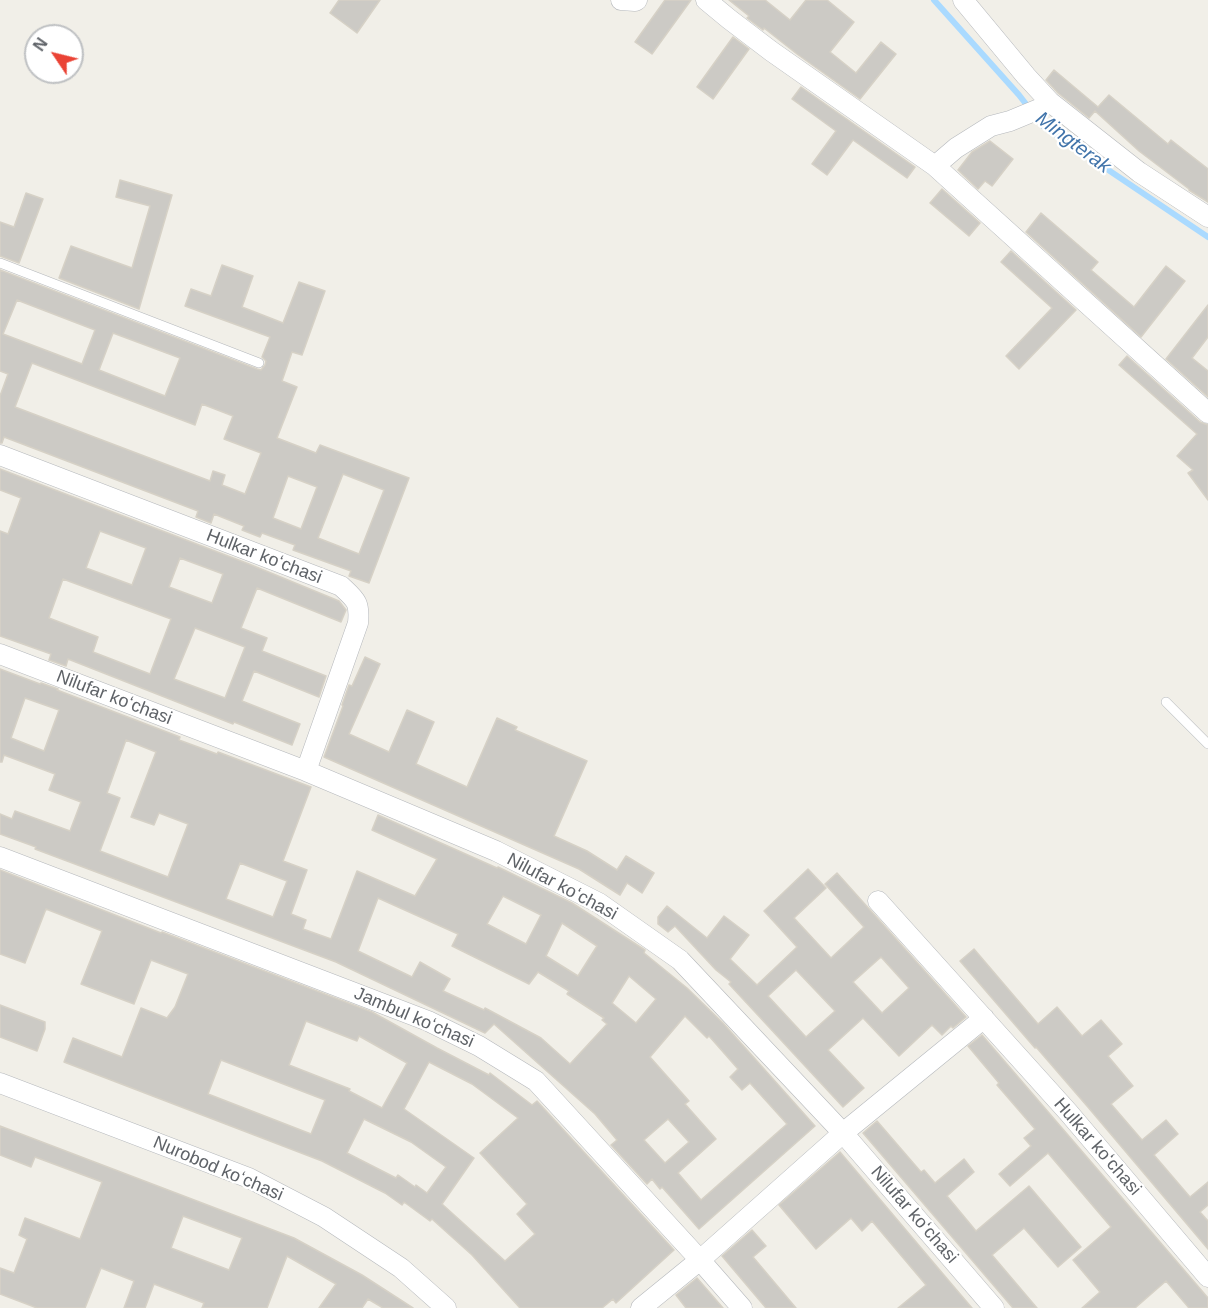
<!DOCTYPE html>
<meta charset="utf-8">
<style>
body{margin:0}
#map{position:relative;width:1208px;height:1308px;overflow:hidden;background:#f1efe8;font-family:Helvetica,sans-serif}
canvas{display:block}
.north{position:absolute;left:24px;top:24px;width:60px;height:60px;box-sizing:border-box;background:#fff;border:2px solid #bfc1c3;border-radius:50%;rotate:305deg;font-size:16px;font-weight:700;line-height:24px;text-align:center;color:#5f6368}
.north::after{content:'';display:block;margin:auto;width:21px;height:27px;background:#ea4335;clip-path:polygon(50% 0,100% 100%,50% 72%,0 100%)}
</style>
<div id="map">
<canvas width="1208" height="1308"></canvas>
<div class="north">N</div>
</div>
<script>
const ctx = document.querySelector('canvas').getContext('2d');
ctx.lineJoin = 'round';
function strokePath(path, color, width, dash) { ctx.strokeStyle = color; ctx.lineWidth = width; ctx.lineCap = dash ? 'butt' : 'round'; ctx.setLineDash(dash || []); ctx.stroke(path); }
function fillPath(path, color) { ctx.fillStyle = color; ctx.fill(path, 'evenodd'); }
function write(font, color, halo, rows, align = 'center') {
  ctx.font = font + ' Helvetica,sans-serif'; ctx.lineWidth = 4.5; ctx.setLineDash([]); ctx.textBaseline = 'middle'; ctx.strokeStyle = halo; ctx.fillStyle = color; for (const [text, x, y, turn = 0] of rows) {
    ctx.save(); ctx.translate(x, y); ctx.rotate((+turn || 0) * Math.PI / 180); ctx.textAlign = isNaN(turn) ? turn : align; if (halo) ctx.strokeText(text, 0, 0); ctx.fillText(text, 0, 0); ctx.restore();
  }
}
const stream = new Path2D(`
 M 934,0 L 1019,95 L 1043,126 L 1208,237`);
const building = new Path2D(`
 M 339,0 L 380,0 L 357,33 L 330,13 Z
 M 665,0 L 691,0 L 652,54 L 635,42 Z
 M 729,0 L 765,0 L 790,20 L 806,0 L 827,0 L 854,22 L 830,52 L 856,73 L 881,42 L 896,54 L 860,99 L 797,54 L 764,28 L 763,30 L 747,18 L 749,16 Z
 M 733,37 L 749,49 L 713,99 L 697,87 Z
 M 1054,70 L 1098,107 L 1109,95 L 1168,144 L 1171,140 L 1208,169 L 1208,202 L 1189,190 L 1189,189 L 1139,151 L 1095,111 L 1089,118 L 1058,93 L 1046,80 Z
 M 801,87 L 915,167 L 907,178 L 853,140 L 827,175 L 812,164 L 836,131 L 792,99 Z
 M 990,141 L 1013,159 L 992,186 L 985,181 L 978,189 L 958,170 L 972,152 Z
 M 120,180 L 172,195 L 139,309 L 59,278 L 71,246 L 132,268 L 150,206 L 116,197 Z
 M 942,189 L 980,223 L 969,236 L 930,203 Z
 M 26,193 L 43,199 L 19,263 L 0,256 L 0,222 L 14,227 Z
 M 1041,213 L 1098,262 L 1091,270 L 1134,307 L 1166,266 L 1185,281 L 1141,337 L 1026,232 Z
 M 1011,251 L 1076,310 L 1019,369 L 1006,356 L 1052,308 L 1001,262 Z
 M 222,265 L 253,276 L 242,307 L 283,323 L 299,282 L 325,291 L 302,355 L 292,352 L 282,381 L 297,387 L 277,438 L 316,453 L 320,445 L 409,478 L 369,583 L 349,576 L 351,571 L 293,550 L 295,545 L 262,533 L 260,537 L 242,530 L 244,526 L 214,514 L 211,523 L 196,517 L 198,511 L 4,437 L 2,443 L 0,443 L 0,396 L 8,374 L 0,371 L 0,270 L 257,369 L 261,370 L 265,365 L 266,361 L 262,357 L 270,337 L 185,306 L 191,289 L 211,296 ZM 17,300 L 95,330 L 82,364 L 3,334 ZM 113,333 L 180,358 L 165,396 L 99,370 ZM 32,363 L 195,425 L 202,404 L 233,416 L 224,439 L 261,453 L 245,494 L 222,485 L 225,475 L 213,471 L 210,481 L 15,407 ZM 343,474 L 384,490 L 359,554 L 318,538 ZM 288,476 L 317,487 L 301,529 L 273,518 Z
 M 1208,305 L 1208,337 L 1192,358 L 1208,371 L 1208,397 L 1166,359 Z
 M 1127,356 L 1200,422 L 1208,425 L 1208,500 L 1188,473 L 1193,470 L 1177,456 L 1197,434 L 1119,365 Z
 M 0,469 L 249,564 L 339,601 L 346,610 L 341,622 L 257,588 L 241,628 L 267,638 L 262,651 L 326,676 L 319,697 L 254,671 L 242,701 L 300,724 L 292,745 L 234,722 L 233,724 L 68,659 L 66,666 L 49,660 L 51,654 L 0,636 L 0,531 L 8,534 L 21,498 L 0,490 ZM 100,531 L 146,548 L 132,585 L 86,568 ZM 180,558 L 223,574 L 212,603 L 169,587 ZM 63,579 L 171,619 L 150,674 L 93,652 L 98,637 L 49,618 ZM 195,628 L 245,647 L 225,698 L 174,679 Z
 M 365,657 L 380,664 L 349,734 L 389,752 L 407,710 L 434,722 L 416,764 L 467,787 L 497,718 L 517,727 L 515,730 L 587,761 L 554,836 L 587,851 L 617,870 L 626,856 L 654,873 L 642,893 L 627,883 L 620,895 L 579,869 L 324,757 L 343,706 L 342,705 L 349,685 L 352,686 Z
 M 0,669 L 40,684 L 41,683 L 58,689 L 57,690 L 180,737 L 179,740 L 217,754 L 218,752 L 311,787 L 283,861 L 307,870 L 291,914 L 306,920 L 303,929 L 331,939 L 357,871 L 415,896 L 437,859 L 372,830 L 378,815 L 497,868 L 498,867 L 572,903 L 645,950 L 644,953 L 687,988 L 723,1023 L 815,1126 L 699,1229 L 662,1187 L 660,1189 L 652,1179 L 647,1184 L 611,1145 L 617,1140 L 595,1114 L 494,1024 L 485,1033 L 336,962 L 35,849 L 36,847 L 0,834 L 0,814 L 12,819 L 15,811 L 70,831 L 81,802 L 49,790 L 55,774 L 4,755 L 2,762 L 0,762 ZM 25,698 L 59,710 L 44,751 L 11,738 ZM 126,740 L 156,752 L 131,817 L 154,825 L 159,813 L 188,824 L 168,877 L 100,851 L 120,798 L 107,793 ZM 240,863 L 287,881 L 273,917 L 226,899 ZM 503,896 L 541,915 L 526,944 L 487,924 ZM 378,898 L 458,934 L 452,946 L 529,984 L 538,972 L 569,991 L 567,994 L 604,1018 L 602,1020 L 607,1024 L 570,1064 L 541,1038 L 485,1008 L 484,1010 L 443,991 L 450,979 L 420,962 L 412,977 L 358,951 ZM 562,923 L 597,946 L 578,976 L 546,956 ZM 629,976 L 656,999 L 636,1023 L 612,1003 ZM 685,1016 L 707,1038 L 709,1036 L 738,1069 L 730,1077 L 742,1090 L 750,1083 L 787,1124 L 701,1200 L 678,1173 L 716,1139 L 685,1104 L 689,1101 L 650,1057 ZM 668,1119 L 689,1142 L 665,1163 L 644,1140 Z
 M 808,869 L 826,888 L 794,918 L 831,958 L 864,927 L 825,884 L 837,873 L 966,1017 L 953,1028 L 951,1026 L 942,1035 L 932,1025 L 899,1056 L 863,1018 L 828,1050 L 864,1088 L 843,1107 L 729,984 L 731,982 L 716,970 L 675,926 L 668,932 L 658,924 L 658,917 L 667,906 L 707,938 L 724,916 L 749,935 L 730,959 L 757,985 L 797,947 L 764,911 ZM 881,957 L 909,988 L 882,1013 L 853,982 ZM 796,970 L 835,1011 L 806,1037 L 768,996 Z
 M 0,870 L 161,933 L 162,932 L 372,1012 L 437,1048 L 489,1075 L 490,1073 L 532,1105 L 537,1101 L 674,1250 L 616,1303 L 613,1299 L 602,1308 L 520,1308 L 472,1255 L 432,1219 L 430,1221 L 404,1202 L 402,1205 L 385,1193 L 322,1161 L 64,1062 L 73,1038 L 122,1057 L 141,1008 L 167,1018 L 175,1007 L 188,974 L 151,960 L 134,1004 L 81,984 L 102,931 L 46,909 L 25,963 L 0,954 ZM 306,1021 L 357,1041 L 359,1036 L 407,1063 L 382,1108 L 349,1091 L 350,1089 L 289,1065 ZM 221,1060 L 325,1100 L 311,1134 L 208,1094 ZM 429,1062 L 472,1084 L 518,1118 L 480,1153 L 527,1204 L 517,1214 L 535,1234 L 505,1261 L 442,1204 L 474,1158 L 404,1109 ZM 364,1119 L 411,1142 L 446,1167 L 427,1193 L 416,1185 L 415,1187 L 398,1175 L 396,1178 L 347,1153 Z
 M 974,949 L 1038,1024 L 1057,1007 L 1082,1036 L 1101,1020 L 1122,1044 L 1108,1056 L 1133,1086 L 1111,1104 L 1142,1140 L 1166,1120 L 1178,1134 L 1154,1155 L 1190,1197 L 1208,1182 L 1208,1205 L 1200,1212 L 1208,1221 L 1208,1249 L 1087,1106 L 1036,1047 L 1035,1048 L 960,961 Z
 M 0,1005 L 45,1022 L 45,1029 L 37,1051 L 0,1037 Z
 M 982,1035 L 1208,1298 L 1208,1308 L 1189,1308 L 1166,1281 L 1135,1308 L 1082,1308 L 1100,1292 L 1073,1260 L 1111,1227 L 1048,1153 L 1010,1186 L 999,1174 L 1031,1146 L 1024,1138 L 1035,1129 L 997,1085 L 999,1083 L 968,1046 Z
 M 877,1121 L 921,1172 L 924,1170 L 935,1183 L 964,1159 L 974,1172 L 947,1196 L 976,1231 L 1029,1186 L 1081,1247 L 1058,1267 L 1024,1228 L 992,1255 L 1037,1308 L 1013,1308 L 863,1133 Z
 M 0,1126 L 294,1238 L 362,1275 L 413,1308 L 383,1308 L 368,1299 L 362,1308 L 319,1308 L 336,1284 L 287,1256 L 267,1308 L 202,1308 L 204,1303 L 154,1284 L 145,1308 L 124,1308 L 134,1281 L 101,1268 L 85,1308 L 37,1308 L 0,1294 L 0,1268 L 14,1273 L 27,1239 L 19,1235 L 25,1218 L 80,1239 L 102,1182 L 35,1157 L 31,1167 L 0,1155 ZM 183,1216 L 242,1238 L 229,1270 L 171,1248 Z
 M 840,1152 L 949,1281 L 972,1308 L 898,1308 L 926,1285 L 872,1221 L 862,1231 L 851,1218 L 816,1249 L 779,1205 Z
 M 752,1230 L 766,1246 L 753,1257 L 796,1308 L 766,1308 L 722,1256 Z
 M 697,1278 L 723,1308 L 686,1308 L 676,1295 Z`);
const service = new Path2D(`
 M 0,263 L 259,363
 M 1166,702 L 1208,744`);
const minor = new Path2D(`
 M 621,0 L 635,1 L 637,0
 M 706,0 L 729,19 L 771,51 L 935,166 L 1208,413
 M 963,0 L 1026,76 L 1050,102 L 1139,172 L 1208,217
 M 935,166 L 956,148 L 991,126 L 1010,121 L 1039,109 L 1050,102
 M 0,455 L 341,586 C 356,600 360,602 358,623 L 306,771
 M 0,654 L 306,771 L 496,851 L 599,903 L 680,960 L 843,1133 L 994,1308
 M 0,857 L 428,1021 L 479,1046 L 536,1081 L 700,1260 L 742,1308
 M 878,901 L 1068,1112 L 1208,1277
 M 0,1083 L 249,1178 L 324,1217 L 401,1268 L 446,1308
 M 641,1308 L 700,1260 L 843,1133 L 984,1018`);
const streetNames = [
 ["Hulkar koʻchasi",264,557,21],
 ["Nilufar koʻchasi",114,698,21],
 ["Nilufar koʻchasi",562,887,28],
 ["Jambul koʻchasi",414,1018,23],
 ["Hulkar koʻchasi",1097,1147,49],
 ["Nurobod koʻchasi",218,1169,23],
 ["Nilufar koʻchasi",914,1215,49]
];
const waterNames = [
 ["Mingterak",1073,143,37]
];
strokePath(stream, '#aadaff', 6);
fillPath(building, '#cccac5');
strokePath(building, '#d6d1c6', 1.5);
strokePath(service, '#b5b8bc', 10);
strokePath(minor, '#b5b8bc', 21);
strokePath(service, '#fff', 9);
strokePath(minor, '#fff', 20);
write('18px', '#5f6368', '#fff', streetNames);
write('italic 20px', '#4174aa', '#fff', waterNames);
</script>
